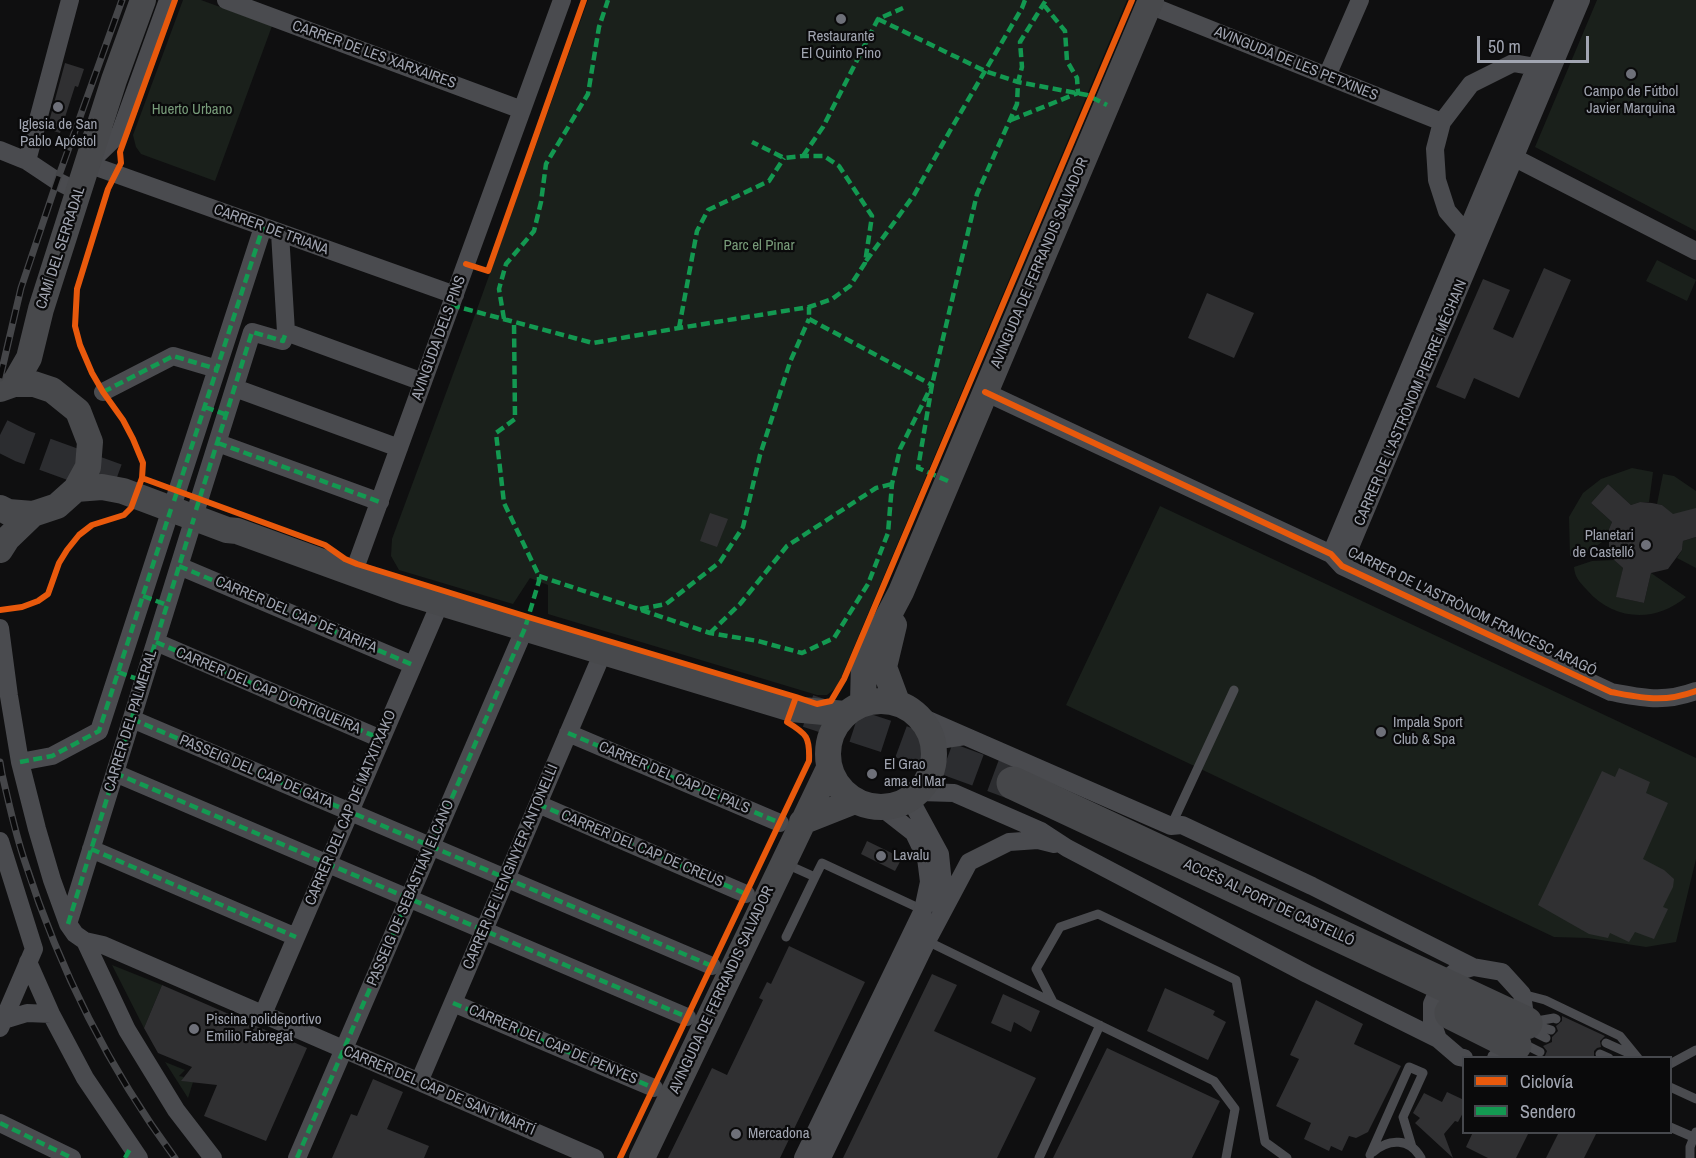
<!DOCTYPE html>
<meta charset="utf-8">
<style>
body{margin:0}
#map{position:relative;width:1696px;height:1158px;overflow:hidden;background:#0f0f10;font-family:"Archivo Narrow",sans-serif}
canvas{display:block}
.legend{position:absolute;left:1462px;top:1056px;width:210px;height:78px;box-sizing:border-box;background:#0a0a0b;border:2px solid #46484d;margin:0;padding:8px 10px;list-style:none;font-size:18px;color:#a1a5b1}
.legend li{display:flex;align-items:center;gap:12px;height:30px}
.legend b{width:30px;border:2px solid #46484d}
.scale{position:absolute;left:1477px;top:36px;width:112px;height:27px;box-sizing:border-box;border:3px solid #a1a5b1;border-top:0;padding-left:8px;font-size:18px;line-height:21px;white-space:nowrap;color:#a1a5b1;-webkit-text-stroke:4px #0a0a0b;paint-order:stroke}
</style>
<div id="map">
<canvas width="1696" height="1158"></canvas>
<ul class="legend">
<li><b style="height:8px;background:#e8590c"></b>Ciclovía</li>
<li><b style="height:8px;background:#139951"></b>Sendero</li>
</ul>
<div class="scale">50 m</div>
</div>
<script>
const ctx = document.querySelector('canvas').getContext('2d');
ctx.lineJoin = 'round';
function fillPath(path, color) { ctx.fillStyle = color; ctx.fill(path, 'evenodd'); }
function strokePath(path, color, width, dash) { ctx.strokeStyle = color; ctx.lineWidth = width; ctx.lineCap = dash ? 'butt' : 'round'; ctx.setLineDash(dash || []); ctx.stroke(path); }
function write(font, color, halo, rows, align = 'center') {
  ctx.font = font + ' "Archivo Narrow",sans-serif'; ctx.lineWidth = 4.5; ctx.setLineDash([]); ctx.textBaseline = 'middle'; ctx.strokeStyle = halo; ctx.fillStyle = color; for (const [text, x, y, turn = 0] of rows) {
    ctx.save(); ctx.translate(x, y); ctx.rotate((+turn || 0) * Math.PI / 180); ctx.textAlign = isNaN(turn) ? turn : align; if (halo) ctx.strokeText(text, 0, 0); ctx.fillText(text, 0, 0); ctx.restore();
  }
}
const green = new Path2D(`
 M 183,0 L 201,0 L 272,26 L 215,181 L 141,154 L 136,147 L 133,135 Z
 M 588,0 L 1127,0 L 837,687 L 827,695 L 817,695 L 548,614 L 548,585 L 530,578 L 513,604 L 399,570 L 391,556 L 392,539 L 476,312 Z
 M 1597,0 L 1696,0 L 1696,231 L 1535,147 Z
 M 1657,260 L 1696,280 L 1687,301 L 1646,281 Z
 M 1632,468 L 1653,472 L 1649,502 L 1640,502 L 1631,505 L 1608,484 L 1591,503 L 1612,522 L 1609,529 L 1608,538 L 1586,553 L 1570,556 L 1569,517 L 1583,493 L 1601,479 Z
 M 1663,474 L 1674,476 L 1696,491 L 1696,510 L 1673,515 L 1662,505 L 1657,504 Z
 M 1160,506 L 1696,758 L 1696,859 L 1676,942 L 1646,947 L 1588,938 L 1554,937 L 1066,705 Z
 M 1696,537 L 1696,568 L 1677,558 L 1682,550 L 1683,541 Z
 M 1614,560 L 1623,568 L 1617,597 L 1644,603 L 1651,573 L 1686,597 C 1655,623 1614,621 1587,590 C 1579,581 1575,578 1574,567 L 1592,561 Z
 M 112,965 L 162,985 L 144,1028 Z
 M 165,1062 L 185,1070 L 179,1076 L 184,1077 L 182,1081 L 193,1082 L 188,1098 Z`);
const building = new Path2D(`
 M 65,63 L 84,69 L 78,87 L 75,86 L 60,133 L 47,129 Z
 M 1544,268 L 1571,280 L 1519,398 L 1474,378 L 1465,399 L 1436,387 L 1483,279 L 1510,290 L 1493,329 L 1513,338 Z
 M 1207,293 L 1254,313 L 1234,358 L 1188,338 Z
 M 1608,484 L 1631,505 L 1640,502 L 1652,503 L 1662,505 L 1673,514 L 1696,508 L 1696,537 L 1683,541 L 1682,550 L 1668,569 L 1651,573 L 1644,603 L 1616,597 L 1623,568 L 1614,560 L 1609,549 L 1609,529 L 1612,522 L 1591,503 Z
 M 710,513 L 728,519 L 717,547 L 700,541 Z
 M 1619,768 L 1650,782 L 1646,793 L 1668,803 L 1643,859 L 1664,870 L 1674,879 L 1673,887 L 1663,907 L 1668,909 L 1654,939 L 1635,932 L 1629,942 L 1610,933 L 1608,938 L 1589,934 L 1538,905 L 1602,771 L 1615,777 Z
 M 867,841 L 902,858 L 895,871 L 861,854 Z
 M 789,946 L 865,982 L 780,1158 L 668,1158 L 712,1068 L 727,1075 L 763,1000 L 759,998 L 767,982 L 771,984 Z
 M 932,974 L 957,985 L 934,1031 L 1036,1078 L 997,1158 L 843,1158 Z
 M 162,985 L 307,1048 L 266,1141 L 204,1116 L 217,1085 L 181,1081 L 192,1067 L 158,1053 L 144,1028 Z
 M 1165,988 L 1215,1011 L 1213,1015 L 1226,1022 L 1208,1060 L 1147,1031 Z
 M 1003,994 L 1040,1011 L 1031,1032 L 1014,1022 L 1011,1032 L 991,1023 Z
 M 1316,1000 L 1363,1024 L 1354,1044 L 1401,1066 L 1368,1132 L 1356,1138 L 1349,1136 L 1342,1151 L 1331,1146 L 1329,1151 L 1304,1139 L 1311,1123 L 1276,1106 L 1299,1059 L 1290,1055 Z
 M 1562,1016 L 1605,1036 L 1600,1041 L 1601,1047 L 1597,1048 L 1594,1051 L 1594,1058 L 1544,1058 L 1547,1051 L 1543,1046 L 1552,1042 L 1552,1037 L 1558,1031 L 1556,1026 L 1562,1021 Z
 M 1107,1048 L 1220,1101 L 1192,1158 L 1053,1158 Z
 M 373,1079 L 403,1092 L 387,1129 L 429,1146 L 424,1158 L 332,1158 L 351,1114 L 357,1116 Z
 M 1447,1092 L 1464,1100 L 1464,1111 L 1458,1122 L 1455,1121 L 1444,1134 L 1453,1158 L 1415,1123 L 1420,1118 L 1413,1113 L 1424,1093 L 1442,1102 Z
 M 1473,1132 L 1529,1132 L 1516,1158 L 1488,1158 L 1466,1147 Z
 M 1559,1132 L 1597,1132 L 1584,1158 L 1546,1158 Z`);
const highwayTunnel = new Path2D(`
 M 0,435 L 22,446 L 116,480
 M 808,711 L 888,737 L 1013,783`);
const lane = new Path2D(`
 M 1171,826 L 1234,690
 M 786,864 L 815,877 L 822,863 L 923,910
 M 786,937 L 815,877
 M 927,941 L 1214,1081 L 1235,1109 L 1226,1158
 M 1522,994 L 1545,1000 L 1620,1036 L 1638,1058
 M 1053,1002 L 1036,969 L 1060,927 L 1098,914 L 1236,980 L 1265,1142 L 1287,1158
 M 1531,1022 L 1554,1018 L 1556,1019
 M 1531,1024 L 1551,1030
 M 1528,1027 L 1532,1031 L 1546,1038
 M 1606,1043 L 1635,1056
 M 1520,1045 L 1528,1046 L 1540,1052
 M 1600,1054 L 1609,1058
 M 1670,1064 L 1696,1050
 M 1670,1087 L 1696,1099
 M 1670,1127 L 1693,1137
 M 1373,1152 C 1389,1138 1410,1138 1421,1158
 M 1370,1155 L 1409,1067 L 1423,1073 L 1403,1117 L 1412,1147
 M 1039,1158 L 1100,1025
 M 1690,1158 L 1690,1147 L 1696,1132`);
const street = new Path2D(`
 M 168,0 L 120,133 L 88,164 L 455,295
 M 226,0 L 522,110
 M 1149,5 L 1442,122
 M 1327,76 L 1360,0
 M 0,150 L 27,161 L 57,181 L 79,192
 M 1515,158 L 1696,251
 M 27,161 L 70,0
 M 1476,238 L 1466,233 L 1447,211 L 1437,180 L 1435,149 L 1442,122 L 1471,84 L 1513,63 L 1536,67 L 1546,71
 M 286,332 L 423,382
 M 235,388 L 399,448
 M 103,392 L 173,356 L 217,369
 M 985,392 L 1331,554 L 1342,566 L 1611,692 C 1644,698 1663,703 1696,691
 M 218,443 L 380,502
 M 174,501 L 263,227
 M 196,510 L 252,332 L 283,341 L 286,332 L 280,233
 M 1331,554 L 1564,0
 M 179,566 L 413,665
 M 1342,566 L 1581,0
 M 353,574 L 562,0
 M 0,628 L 9,696 L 20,762 L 37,829 L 52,880 L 68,924 L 75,934 L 85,941 L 127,1030 L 176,1110 L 213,1158
 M 156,642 L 381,739
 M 919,716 L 1171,826 L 1182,825 L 1312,886 L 1473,967
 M 132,719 L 712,966
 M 568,733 L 780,823
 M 933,741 L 965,736
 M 20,762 L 52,756 L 99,731 L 171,509
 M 115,773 L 687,1017
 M 919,792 L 954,793 L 1041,831 L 1067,848 L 1307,974 L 1438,1039 L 1459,1057 L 1464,1058
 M 910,799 L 940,854 L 943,884 L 938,905
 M 538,804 L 746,894
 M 0,841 L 34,949 L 0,1028
 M 91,849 L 296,937
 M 68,924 L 194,518
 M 85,941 L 103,945 L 595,1158
 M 28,962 L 51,1014 L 85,1078 L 139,1158
 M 453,1003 L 654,1088
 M 263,1014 L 440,603
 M 4,1020 L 27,1013 L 51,1014
 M 1438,1039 L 1432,1022 L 1432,1004 L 1441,984 L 1455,972 L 1473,967 L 1502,972 L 1522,994 L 1526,1023 L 1515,1045 L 1496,1058
 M 419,1082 L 603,652
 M 0,1123 L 72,1158
 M 297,1158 L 525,628
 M 803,1158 L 923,910 L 929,882 L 926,858 L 914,833 L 882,808
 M 822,1158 L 927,941 L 969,862 L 1009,842 L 1038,840 L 1054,844`);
const secondary = new Path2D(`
 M 14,384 L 29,358 L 41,309 L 114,80 L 143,0
 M 76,489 L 102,487 L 123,491 L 227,530 L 237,531 L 405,592 L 792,709 L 845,714
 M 0,508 L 8,512 L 33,514 L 57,506 L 76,489 L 88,467 L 90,442 L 78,411 L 52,390 L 34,384 L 14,384 L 0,389
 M 0,550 L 7,539 L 33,514
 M 894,625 L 884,667 L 897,702
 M828 754a53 53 0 1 1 106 0a53 53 0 1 1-106 0Z
 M 863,703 L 864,662 L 901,592 L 1151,0
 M 802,822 L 855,801
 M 642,1158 L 829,768`);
const highway = new Path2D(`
 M 1013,783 L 1526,1023
 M 1451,1013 L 1515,1045`);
const rail = new Path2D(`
 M 0,378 L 21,288 L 57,181 L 122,0
 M 0,762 L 2,774 C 9,803 15,833 25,862 C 59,968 109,1069 175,1158`);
const quiet = new Path2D(`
 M 878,19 L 985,71 L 1018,82 L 1087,95 L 1107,105
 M 1011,120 L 1078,93 L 1077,78 L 1067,61 L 1065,31 L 1043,4
 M 803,156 L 823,127 L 878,19 L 903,8
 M 866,261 L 914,195 L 951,129 L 1022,8 L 1025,0
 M 451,305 L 593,343 L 679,328 L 809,307 L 832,299 L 850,286 L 865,263 L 872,216 L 839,166 L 824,156 L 803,156 L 784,158 L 752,142
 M 504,319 L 499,289 L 506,264 L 534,231 L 541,202 L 546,164 L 588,94 L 599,27 L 608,0
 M 679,328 L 697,231 L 708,210 L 769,181 L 784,158
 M 103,392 L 173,356 L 217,369
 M 205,407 L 227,415
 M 218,443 L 380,502
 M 948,481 L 918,468 L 932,385 L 977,194 L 1017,104 L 1018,82 L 1022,67 L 1020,42 L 1046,0
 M 174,501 L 263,227
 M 196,510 L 252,332 L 283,341 L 286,332
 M 179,566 L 413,665
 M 539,576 L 710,633 L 758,641 L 802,653 L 834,638 L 868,584 L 888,533 L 892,484 L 900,449 L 932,385 L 809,319 L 809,307
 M 143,596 L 167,605
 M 640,609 L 666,604 L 720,562 L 743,527 L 760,455 L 790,362 L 809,319
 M 710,633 L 740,604 L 787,546 L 876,488 L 892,484
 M 156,642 L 381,739
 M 118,672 L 143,681
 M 132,719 L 712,966
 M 568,733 L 780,823
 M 20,762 L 52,756 L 99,731 L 171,509
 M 115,773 L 687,1017
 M 538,804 L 746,894
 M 91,849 L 296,937
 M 68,924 L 194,518
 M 453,1003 L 654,1088
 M 0,1123 L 72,1158
 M 125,1158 L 131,1147
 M 297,1158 L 525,628 L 539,581 L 539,576 L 504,503 L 496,433 L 515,419 L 514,322`);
const cycleway = new Path2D(`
 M 466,264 L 488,271 L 584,0
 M 985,392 L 1331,554 L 1342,566 L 1611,692 C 1644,698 1663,703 1696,691
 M 142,478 L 325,545 L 345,559 L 357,564 L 528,617 L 796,697
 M 0,610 L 22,607 L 38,601 L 48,594 L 59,563 L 67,550 L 79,535 L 92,525 L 124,515 L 131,508 L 142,478 L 143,463 L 133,439 L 123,420 L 103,392 L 92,373 L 80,345 L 75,326 L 77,289 L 108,189 L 121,163 L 120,152 L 175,0
 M 620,1158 L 809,761 C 810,737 807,734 787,722 L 796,697 L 817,704 L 831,701 L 844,679 L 1132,0`);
const markers = [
 [841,19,6,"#6e7079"],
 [1631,74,6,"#6e7079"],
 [58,107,6,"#6e7079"],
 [1646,545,6,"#6e7079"],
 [1381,732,6,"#6e7079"],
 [872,774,6,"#6e7079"],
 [881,856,6,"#6e7079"],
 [194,1029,6,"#6e7079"],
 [736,1134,6,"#6e7079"]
];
const poiNames = [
 ["Restaurante",841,37,"center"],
 ["El Quinto Pino",841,54,"center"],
 ["Campo de Fútbol",1631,92,"center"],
 ["Javier Marquina",1631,109,"center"],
 ["Iglesia de San",58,125,"center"],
 ["Pablo Apóstol",58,142,"center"],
 ["Planetari",1634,536,"right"],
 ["de Castelló",1634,553,"right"],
 ["Impala Sport",1393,723],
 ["Club & Spa",1393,740],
 ["El Grao",884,765],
 ["ama el Mar",884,782],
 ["Lavalu",893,856],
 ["Piscina polideportivo",206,1020],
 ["Emilio Fabregat",206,1037],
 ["Mercadona",748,1134]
];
const streetNames = [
 ["CARRER DE LES XARXAIRES",374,55,20],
 ["AVINGUDA DE LES PETXINES",1296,64,22],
 ["CARRER DE TRIANA",271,230,20],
 ["CAMÍ DEL SERRADAL",61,248,-72],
 ["AVINGUDA DE FERRANDIS SALVADOR",1040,263,-67],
 ["AVINGUDA DELS PINS",439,338,-70],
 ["CARRER DE L'ASTRÒNOM PIERRE MÉCHAIN",1411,403,-67],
 ["CARRER DE L'ASTRÒNOM FRANCESC ARAGÓ",1472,612,26],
 ["CARRER DEL CAP DE TARIFA",296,615,23],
 ["CARRER DEL CAP D'ORTIGUEIRA",268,691,23],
 ["CARRER DEL PALMERAL",131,721,-73],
 ["PASSEIG DEL CAP DE GATA",256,772,23],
 ["CARRER DEL CAP DE PALS",674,778,23],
 ["CARRER DEL CAP DE MATXITXAKO",351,808,-67],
 ["CARRER DEL CAP DE CREUS",642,849,23],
 ["CARRER DE L'ENGINYER ANTONELLI",511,867,-67],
 ["PASSEIG DE SEBASTIÁN ELCANO",411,893,-67],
 ["ACCÉS AL PORT DE CASTELLÓ",1269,903,25],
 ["AVINGUDA DE FERRANDIS SALVADOR",722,990,-65],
 ["CARRER DEL CAP DE PENYES",553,1045,23],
 ["CARRER DEL CAP DE SANT MARTÍ",439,1091,23]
];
const parkNames = [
 ["Huerto Urbano",192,110],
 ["Parc el Pinar",759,246]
];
fillPath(green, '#1a201b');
fillPath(building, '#303032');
strokePath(highwayTunnel, '#2c2d30', 33, [33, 16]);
strokePath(lane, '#4a4b4f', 9);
strokePath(street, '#4a4b4f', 18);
strokePath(secondary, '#48494c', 26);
strokePath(highway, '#46474a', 33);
strokePath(rail, '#454649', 7);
strokePath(rail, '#0a0a0b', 4.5, [14]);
strokePath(quiet, '#139951', 4.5, [9, 4.5]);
strokePath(cycleway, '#e8590c', 6);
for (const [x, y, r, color] of markers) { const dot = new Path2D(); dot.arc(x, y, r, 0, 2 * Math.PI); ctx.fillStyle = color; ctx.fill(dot); strokePath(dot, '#0a0a0b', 2); }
write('15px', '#a1a5b1', '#0a0a0b', poiNames, 'left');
write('15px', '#a1a5b1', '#0a0a0b', streetNames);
write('15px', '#789c7a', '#0a0a0b', parkNames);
</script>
